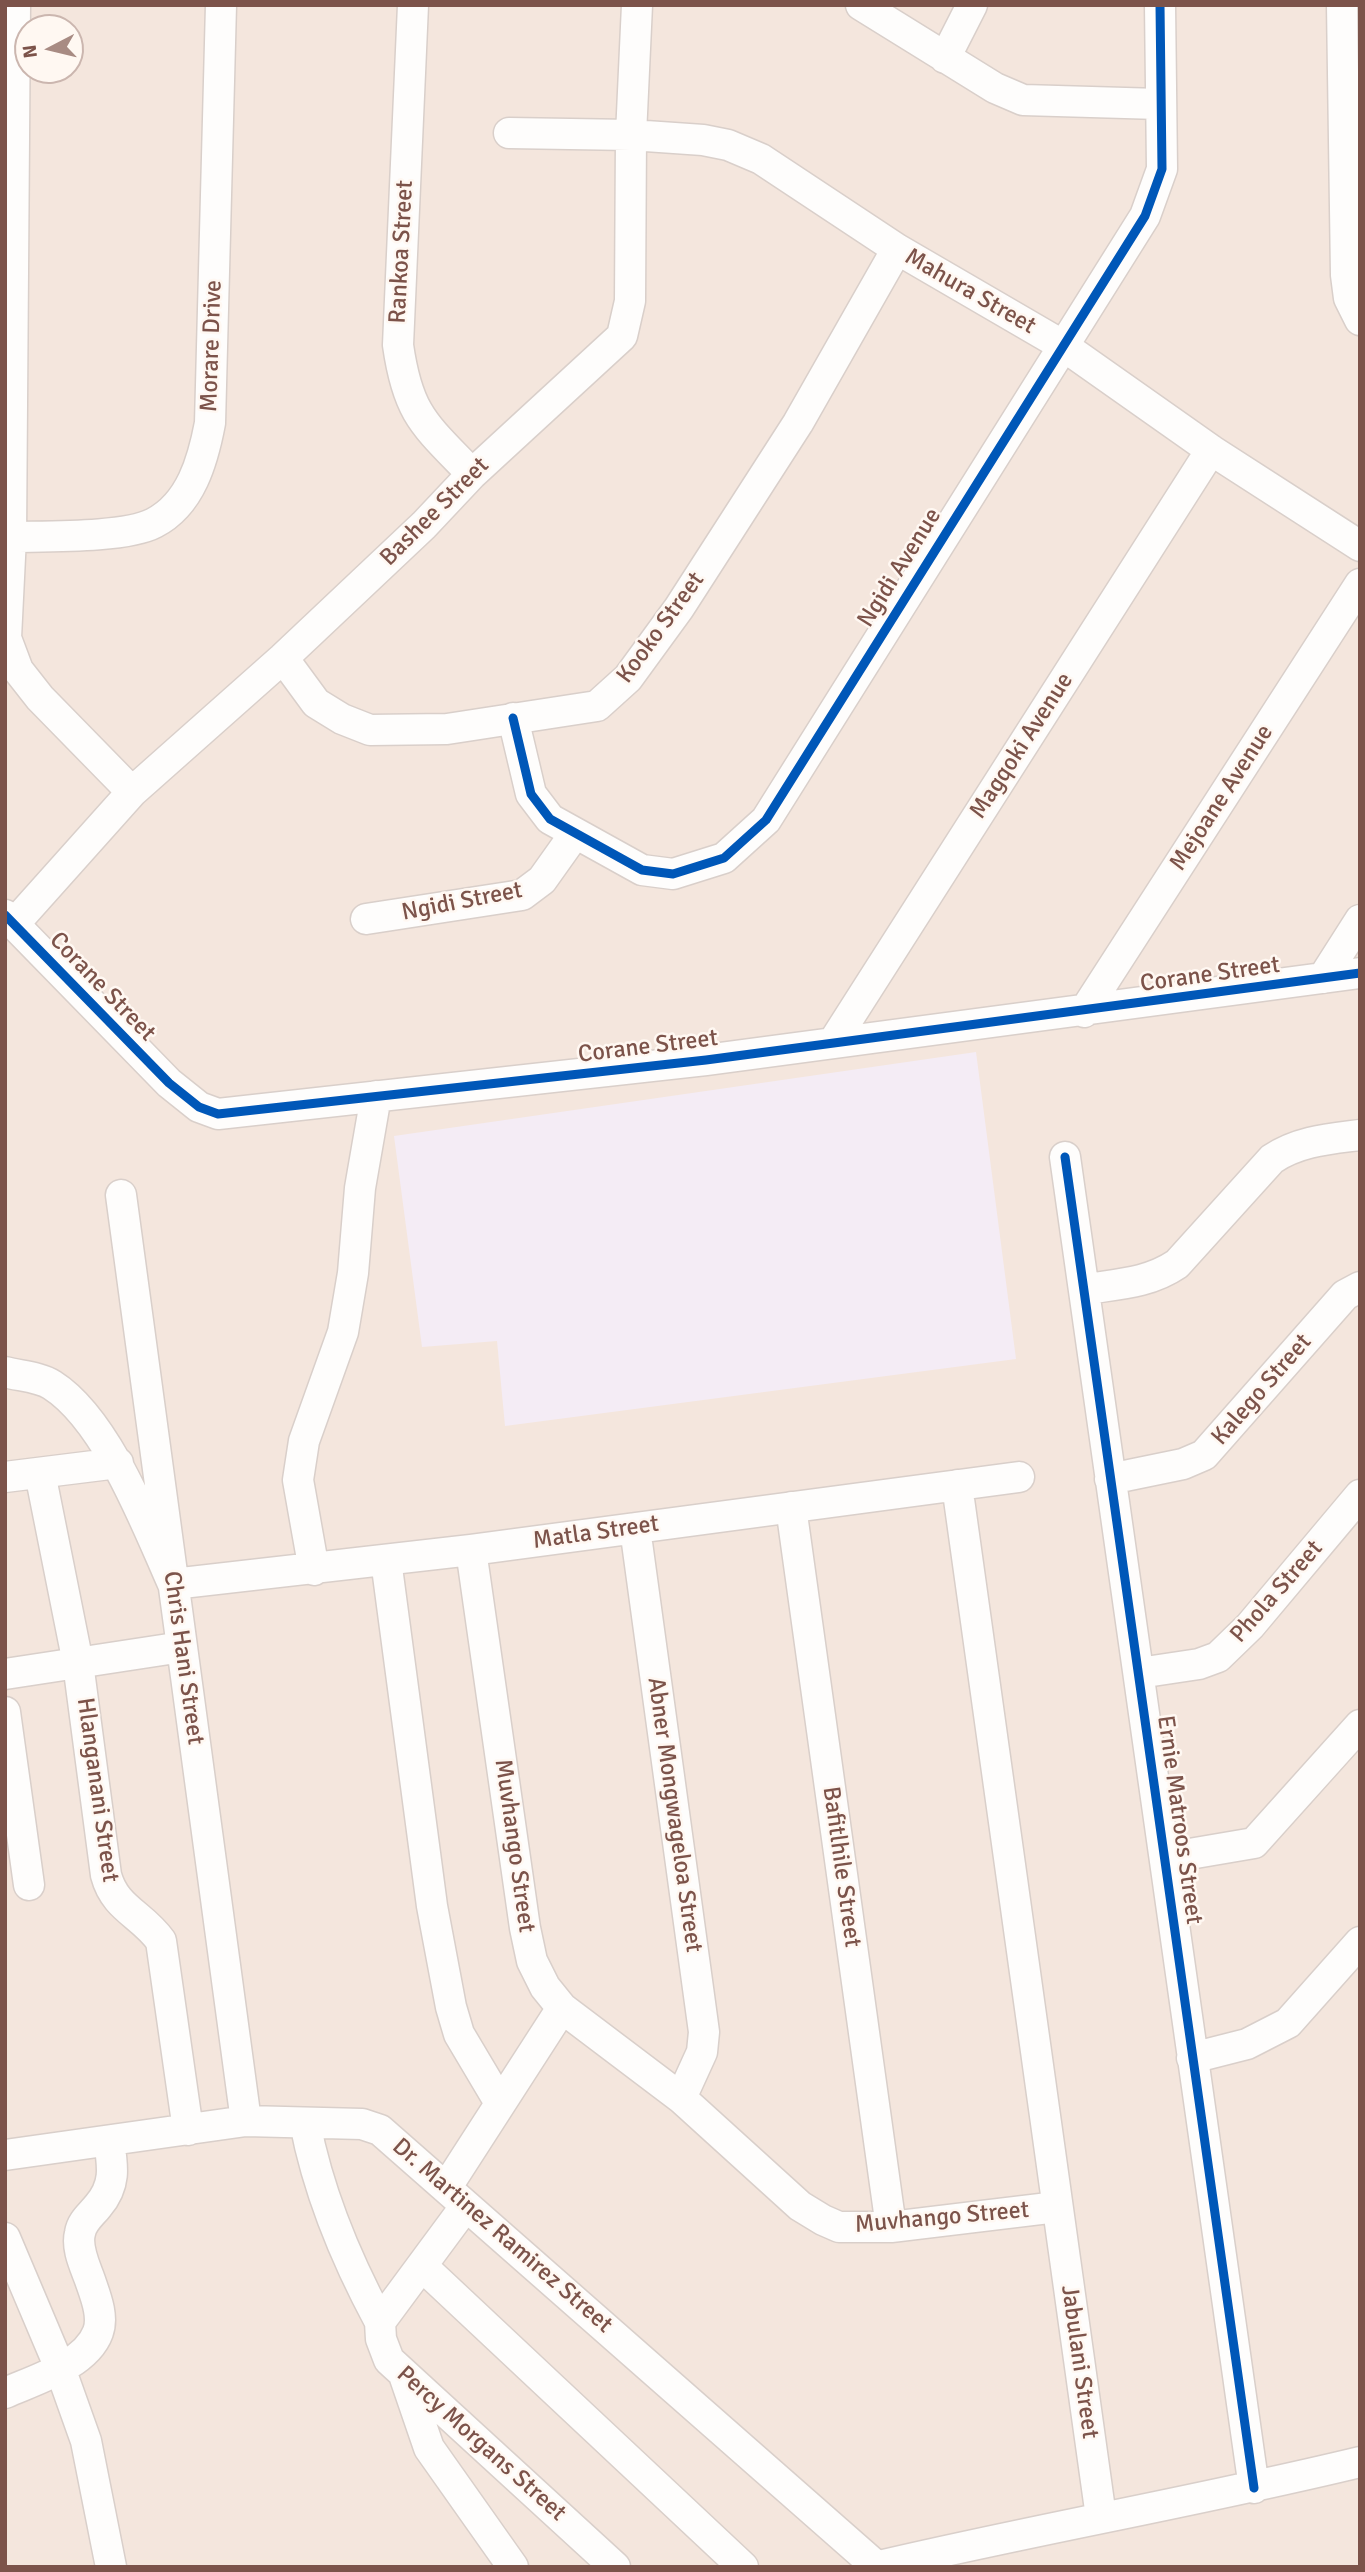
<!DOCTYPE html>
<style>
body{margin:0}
#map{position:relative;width:1365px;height:2572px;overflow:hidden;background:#faf4ee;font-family:Signika,sans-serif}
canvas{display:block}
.frame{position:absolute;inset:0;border:7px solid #7c534a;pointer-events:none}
.north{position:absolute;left:14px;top:14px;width:70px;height:70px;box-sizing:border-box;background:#fff8f2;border:2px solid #cbb6af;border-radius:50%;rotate:263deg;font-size:19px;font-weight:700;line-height:28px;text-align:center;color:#7c534a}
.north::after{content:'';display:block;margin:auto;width:24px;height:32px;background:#a88b83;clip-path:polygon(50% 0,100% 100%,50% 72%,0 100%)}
</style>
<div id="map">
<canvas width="1365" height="2572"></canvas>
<div class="frame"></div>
<div class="north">N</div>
</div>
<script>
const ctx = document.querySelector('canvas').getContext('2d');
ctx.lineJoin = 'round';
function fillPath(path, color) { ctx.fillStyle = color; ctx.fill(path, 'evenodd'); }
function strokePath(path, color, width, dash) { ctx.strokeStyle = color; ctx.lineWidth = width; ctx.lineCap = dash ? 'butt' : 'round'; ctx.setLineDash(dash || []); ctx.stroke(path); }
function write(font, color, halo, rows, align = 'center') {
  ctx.font = font + ' Signika,sans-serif'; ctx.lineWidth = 5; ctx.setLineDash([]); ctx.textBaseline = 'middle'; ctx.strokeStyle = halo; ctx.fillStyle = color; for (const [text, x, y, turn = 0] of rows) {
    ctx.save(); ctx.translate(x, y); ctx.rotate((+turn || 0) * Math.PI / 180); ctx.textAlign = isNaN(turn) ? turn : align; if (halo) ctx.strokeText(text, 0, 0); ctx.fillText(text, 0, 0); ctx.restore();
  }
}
const residential = new Path2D(`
 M 5,5 L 1360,5 L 1360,2567 L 5,2567 ZM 28,28 L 70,28 L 70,70 L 28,70 Z`);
const education = new Path2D(`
 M 976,1052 L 1016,1359 L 505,1426 L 497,1341 L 422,1347 L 394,1136 Z`);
const minor = new Path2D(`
 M 15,5 L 11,537 L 6,638 L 18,670 L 40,698 L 132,792
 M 413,5 L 398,345 C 408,415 425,425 472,474
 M 861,5 L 995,88 L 1023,100 L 1159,104
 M 1342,5 L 1346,275 L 1349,298 L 1360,320
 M 945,58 L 972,5
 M 509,133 L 631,135 L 703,140 L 728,145 L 761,159 L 897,249 L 1062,345 L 1211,450 L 1360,546
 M 11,537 C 45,536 126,538 154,523 C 191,504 203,460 210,423 L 221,5
 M 283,658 L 316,703 L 342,719 L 370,730 L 447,729 L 597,706 L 628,678 L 679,608 L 798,423 L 897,249
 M 513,718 L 531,794 L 550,819 L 642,870 L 673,874 L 724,858 L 766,820 L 1145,216 L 1162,169 L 1160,5
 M 5,915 L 169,1083 L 199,1107 L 218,1114 L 706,1060 L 1360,973
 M 366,919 L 522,895 L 542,880 L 574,835
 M 14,924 L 132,792 L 283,658 L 424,525 L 472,474 L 622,336 L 630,301 L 631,135 L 637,5
 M 1323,978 L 1360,920
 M 1084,1012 L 1360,584
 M 834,1041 L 1211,450
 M 1065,1157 L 1254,2488
 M 121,1195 L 246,2121
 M 1086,1289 C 1119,1284 1149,1283 1177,1264 L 1272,1159 C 1299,1141 1329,1139 1360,1135
 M 5,1372 C 19,1376 40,1377 52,1385 C 107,1420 147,1526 173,1584 L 471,1550 L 1019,1477
 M 40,1473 L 78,1663 L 106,1875 C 115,1909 142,1914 161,1941 L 188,2130
 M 5,1477 L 118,1463
 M 1110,1479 L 1183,1464 L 1204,1455 L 1345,1295 L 1360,1287
 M 957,1485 L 1101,2517
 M 791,1507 L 891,2227
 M 635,1528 L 704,2032 L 702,2052 L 681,2098
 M 471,1550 L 525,1928 L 532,1961 L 545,1987 L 562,2008 L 681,2098 L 800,2206 L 823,2220 L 839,2227 L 891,2227 L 1057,2207
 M 386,1560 L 432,1906 L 451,2007 L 459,2034 L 500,2103
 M 314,1570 L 298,1480 L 304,1441 L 343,1332 L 353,1273 L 360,1188 L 376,1096
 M 1139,1673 L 1199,1664 L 1218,1657 L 1250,1626 L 1360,1495
 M 5,1674 L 182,1647
 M 5,1712 L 29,1885
 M 1166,1858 L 1254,1843 L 1360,1725
 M 1192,2058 L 1247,2044 L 1288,2023 L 1360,1942
 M 305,2123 C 318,2191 347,2261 380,2322
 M 5,2155 L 246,2121 L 362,2124 L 380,2130 L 876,2566
 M 446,2188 L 562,2008
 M 465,2207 L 380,2322 L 381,2339 L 389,2360 L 615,2567
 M 5,2238 L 60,2368 L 86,2441 L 111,2567
 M 422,2266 L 743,2567
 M 405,2378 L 429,2448 L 513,2567
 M 5,2393 C 34,2380 86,2365 98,2332 C 104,2316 95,2295 90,2280 C 85,2266 76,2248 80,2233 C 82,2221 91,2215 98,2206 C 116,2185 113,2167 109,2141
 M 875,2567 C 1036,2529 1199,2501 1360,2462`);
const cycleway = new Path2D(`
 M 513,718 L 531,794 L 550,819 L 642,870 L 673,874 L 724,858 L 766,820 L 1145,216 L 1162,169 L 1160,5
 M 5,915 L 169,1083 L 199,1107 L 218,1114 L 706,1060 L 1360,973
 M 1065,1157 L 1254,2488`);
const streetNames = [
 ["Rankoa Street",402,252,-87],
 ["Mahura Street",970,292,30],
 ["Morare Drive",212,346,-88],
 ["Bashee Street",435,512,-45],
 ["Ngidi Avenue",900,568,-58],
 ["Kooko Street",661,628,-54],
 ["Magqoki Avenue",1022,746,-57],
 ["Mejoane Avenue",1222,798,-57],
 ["Ngidi Street",462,902,-11],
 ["Corane Street",1210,975,-8],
 ["Corane Street",102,987,46],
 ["Corane Street",648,1047,-7],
 ["Kalego Street",1262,1390,-49],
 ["Matla Street",596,1533,-8],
 ["Phola Street",1277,1592,-49],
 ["Chris Hani Street",183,1658,82],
 ["Hlanganani Street",97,1790,82],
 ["Abner Mongwageloa Street",674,1815,82],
 ["Ernie Matroos Street",1179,1820,82],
 ["Muvhango Street",514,1846,82],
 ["Bafitlhile Street",841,1867,82],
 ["Muvhango Street",942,2218,-5],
 ["Dr. Martinez Ramirez Street",502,2236,41],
 ["Jabulani Street",1079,2362,82],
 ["Percy Morgans Street",481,2444,42]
];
fillPath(residential, '#f4e6dd');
fillPath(education, '#f4ecf5');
strokePath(minor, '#d9cfca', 33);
strokePath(minor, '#fefdfc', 30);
strokePath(cycleway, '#0057b8', 9);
write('24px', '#7c534a', '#fff8f2', streetNames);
</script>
